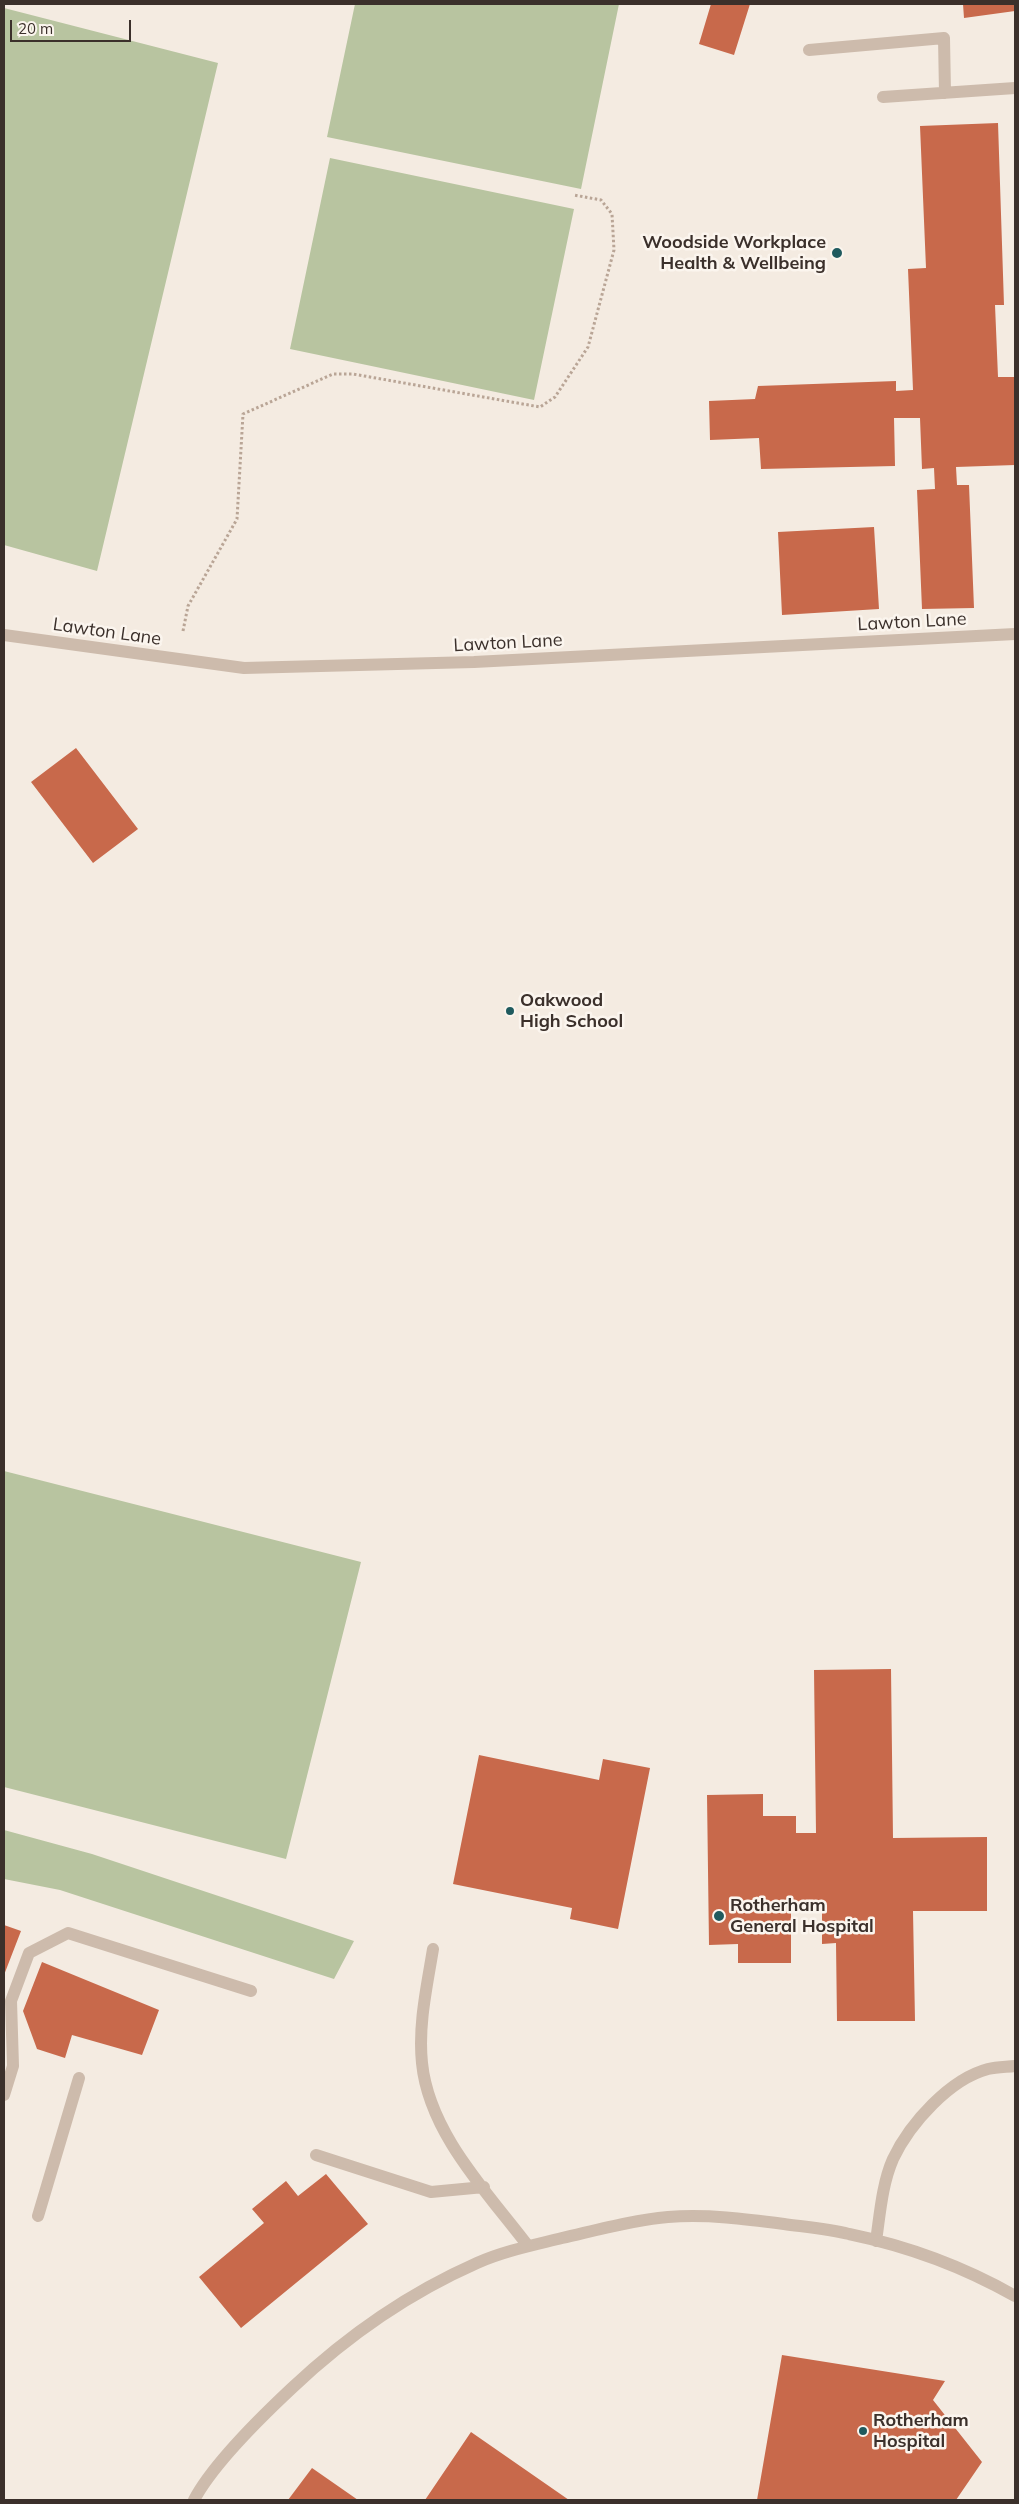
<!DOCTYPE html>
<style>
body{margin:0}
#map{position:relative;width:1019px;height:2504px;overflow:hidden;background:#f4ebe1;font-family:Mulish,sans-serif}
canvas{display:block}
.frame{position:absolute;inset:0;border:5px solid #3b302b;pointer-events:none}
.scale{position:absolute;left:10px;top:20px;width:121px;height:22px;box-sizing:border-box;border:2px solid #3b302b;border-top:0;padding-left:6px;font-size:15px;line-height:18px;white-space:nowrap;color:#3b302b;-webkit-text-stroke:4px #fbf5ee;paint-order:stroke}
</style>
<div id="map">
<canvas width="1019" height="2504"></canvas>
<div class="frame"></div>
<div class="scale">20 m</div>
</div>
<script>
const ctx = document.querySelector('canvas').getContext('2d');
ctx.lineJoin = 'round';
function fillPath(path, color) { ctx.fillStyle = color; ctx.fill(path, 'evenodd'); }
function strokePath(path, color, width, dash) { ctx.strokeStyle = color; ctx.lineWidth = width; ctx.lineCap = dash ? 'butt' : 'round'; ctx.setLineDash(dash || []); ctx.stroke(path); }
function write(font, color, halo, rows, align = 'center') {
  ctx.font = font + ' Mulish,sans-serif'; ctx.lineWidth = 5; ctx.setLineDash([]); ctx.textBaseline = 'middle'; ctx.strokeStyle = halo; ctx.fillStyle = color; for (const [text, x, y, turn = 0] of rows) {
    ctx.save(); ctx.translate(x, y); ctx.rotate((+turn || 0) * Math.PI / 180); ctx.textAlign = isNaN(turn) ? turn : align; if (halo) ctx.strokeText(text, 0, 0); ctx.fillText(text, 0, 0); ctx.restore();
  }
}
const green = new Path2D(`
 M 355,4 L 619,4 L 581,189 L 327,137 Z
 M 4,8 L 218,63 L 97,571 L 4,545 Z
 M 330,158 L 574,209 L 534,400 L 290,349 Z
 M 4,1471 L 361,1562 L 286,1859 L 4,1787 Z
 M 4,1830 L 92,1854 L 354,1941 L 334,1979 L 60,1890 L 4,1879 Z`);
const building = new Path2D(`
 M 711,4 L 750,4 L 734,55 L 699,44 Z
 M 963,4 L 1015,4 L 1015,11 L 964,18 Z
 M 998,123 L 1004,305 L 995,305 L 998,377 L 1015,377 L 1015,465 L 956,467 L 957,485 L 969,485 L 974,608 L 922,609 L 917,490 L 935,489 L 934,468 L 922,469 L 920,418 L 894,418 L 895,466 L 761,469 L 759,438 L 710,440 L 709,401 L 755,399 L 758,386 L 896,381 L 896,391 L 913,390 L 908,269 L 926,268 L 920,126 Z
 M 874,527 L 879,609 L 782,615 L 778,532 Z
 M 76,748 L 138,829 L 93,863 L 31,782 Z
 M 891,1669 L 893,1838 L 987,1837 L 987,1911 L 913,1911 L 915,2021 L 837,2021 L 836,1943 L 822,1944 L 822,1912 L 791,1912 L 791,1963 L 738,1963 L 738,1944 L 709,1945 L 707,1795 L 763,1794 L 763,1816 L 796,1816 L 796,1833 L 816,1833 L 814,1670 Z
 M 479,1755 L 599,1780 L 603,1759 L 650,1768 L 618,1929 L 570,1919 L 572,1908 L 453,1884 Z
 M 4,1925 L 21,1931 L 4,1975 Z
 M 42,1962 L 159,2010 L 142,2055 L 72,2035 L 65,2058 L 37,2049 L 23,2011 Z
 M 326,2174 L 368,2224 L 241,2328 L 199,2277 L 264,2223 L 252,2209 L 286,2181 L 298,2196 Z
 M 782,2355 L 945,2381 L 933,2400 L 982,2462 L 956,2500 L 757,2500 Z
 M 471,2432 L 569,2500 L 425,2500 Z
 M 312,2468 L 358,2500 L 288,2500 Z`);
const path = new Path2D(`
 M 183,631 L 188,606 L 237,519 L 243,414 L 333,374 L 353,374 L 540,407 L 555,397 L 588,347 L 614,250 L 612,214 L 601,200 L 574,195`);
const service = new Path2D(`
 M 809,50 L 944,38 L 945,93
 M 883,97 L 1015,88
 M 433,1949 C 427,1986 418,2025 422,2063 C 429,2133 487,2192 528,2246
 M 4,2095 L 13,2066 L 11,2001 L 29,1953 L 68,1933 L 251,1991
 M 316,2155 L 431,2192 L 484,2187
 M 38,2216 L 79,2078
 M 876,2241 C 880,2214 882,2184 893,2159 C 910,2123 950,2079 988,2069 C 997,2067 1007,2067 1015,2066
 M 194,2500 C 213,2464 261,2417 292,2388 C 346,2337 409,2293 477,2263 C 504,2251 534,2245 562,2238 C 597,2230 633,2220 668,2217 C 707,2214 746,2219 784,2224 C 806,2227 828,2229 849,2234 C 907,2246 964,2267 1015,2296`);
const minor = new Path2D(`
 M 4,635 L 244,668 L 474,662 L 1015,634`);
const markers = [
 [837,253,6,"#1f5a5e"],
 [510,1011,5,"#1f5a5e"],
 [719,1916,6,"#1f5a5e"],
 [863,2431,5,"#1f5a5e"]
];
const poiNames = [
 ["Woodside Workplace",826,243,"right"],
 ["Health & Wellbeing",826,264,"right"],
 ["Oakwood",520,1001],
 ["High School",520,1022],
 ["Rotherham",730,1906],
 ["General Hospital",730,1927],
 ["Rotherham",873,2421],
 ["Hospital",873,2442]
];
const streetNames = [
 ["Lawton Lane",912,622,-3],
 ["Lawton Lane",107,632,8],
 ["Lawton Lane",508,643,-3]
];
fillPath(green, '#b8c4a0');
fillPath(building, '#c8694b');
strokePath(path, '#b9a596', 3, [2.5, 2.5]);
strokePath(service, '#cdbbac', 12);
strokePath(minor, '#cdbbac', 12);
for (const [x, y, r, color] of markers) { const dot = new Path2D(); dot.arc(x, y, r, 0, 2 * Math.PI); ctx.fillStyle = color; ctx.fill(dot); strokePath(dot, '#fbf5ee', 2); }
write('bold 18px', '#3b302b', '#fbf5ee', poiNames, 'left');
write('18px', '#3b302b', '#fbf5ee', streetNames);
</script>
